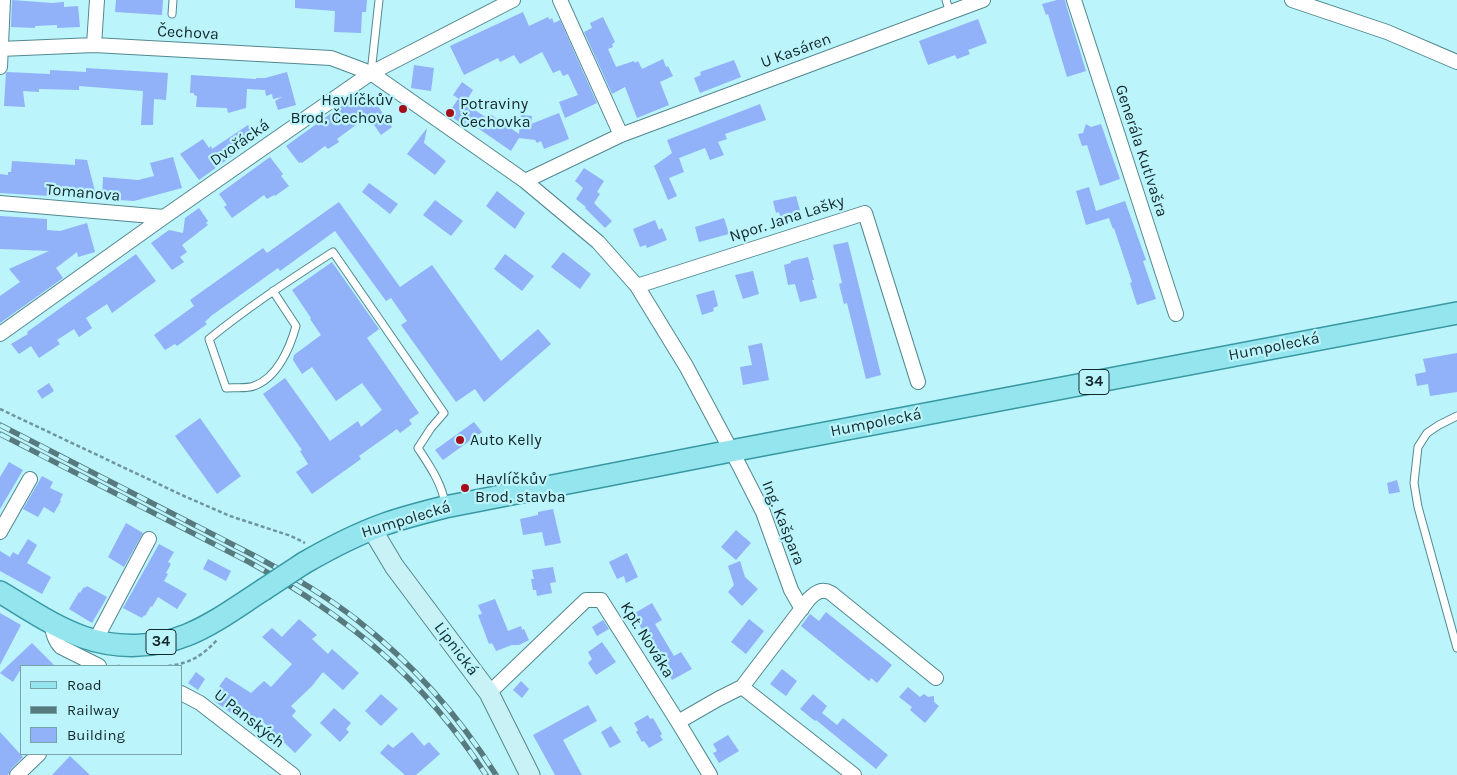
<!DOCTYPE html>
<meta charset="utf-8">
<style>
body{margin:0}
#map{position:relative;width:1457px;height:775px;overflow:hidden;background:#bcf4fc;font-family:Karla,sans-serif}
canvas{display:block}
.legend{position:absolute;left:20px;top:665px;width:162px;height:90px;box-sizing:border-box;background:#bcf4fc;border:1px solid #78a3a9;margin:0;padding:6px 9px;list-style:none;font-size:15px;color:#13292c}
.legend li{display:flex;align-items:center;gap:10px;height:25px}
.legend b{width:25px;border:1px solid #78a3a9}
</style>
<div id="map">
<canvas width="1457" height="775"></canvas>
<ul class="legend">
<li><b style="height:6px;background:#94e5ee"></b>Road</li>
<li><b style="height:6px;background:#577a7f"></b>Railway</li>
<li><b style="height:14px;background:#91b1f9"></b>Building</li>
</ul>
</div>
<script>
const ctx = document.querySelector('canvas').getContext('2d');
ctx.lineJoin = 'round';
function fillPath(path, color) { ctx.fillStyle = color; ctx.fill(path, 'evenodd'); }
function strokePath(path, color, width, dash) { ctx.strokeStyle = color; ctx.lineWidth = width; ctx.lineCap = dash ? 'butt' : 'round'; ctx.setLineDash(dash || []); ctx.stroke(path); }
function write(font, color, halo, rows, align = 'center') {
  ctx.font = font + ' Karla,sans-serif'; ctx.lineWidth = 4.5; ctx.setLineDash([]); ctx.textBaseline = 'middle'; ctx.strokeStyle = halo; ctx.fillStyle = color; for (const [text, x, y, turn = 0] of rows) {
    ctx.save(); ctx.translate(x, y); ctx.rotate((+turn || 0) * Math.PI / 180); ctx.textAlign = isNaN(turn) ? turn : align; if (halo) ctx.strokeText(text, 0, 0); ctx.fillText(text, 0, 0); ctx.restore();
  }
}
const building = new Path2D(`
 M 12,0 L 52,3 L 64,2 L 64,7 L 78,6 L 80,27 L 57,28 L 57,25 L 35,26 L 35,28 L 11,27 Z
 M 116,0 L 163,0 L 162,15 L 115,12 Z
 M 295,0 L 367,0 L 366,12 L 362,12 L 361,33 L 334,32 L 335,11 L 295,8 Z
 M 1057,0 L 1065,0 L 1067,8 L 1086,71 L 1067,77 L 1048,14 L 1046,15 L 1042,4 Z
 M 523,12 L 529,26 L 548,17 L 550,20 L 552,18 L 554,23 L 560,20 L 597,103 L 565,118 L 559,102 L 578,95 L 568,74 L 563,76 L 560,70 L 553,73 L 542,52 L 520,64 L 514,55 L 500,62 L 498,58 L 464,75 L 450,46 Z
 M 603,17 L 615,42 L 612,44 L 613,47 L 608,49 L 616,67 L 634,61 L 635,63 L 638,61 L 642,69 L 663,59 L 666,67 L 668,66 L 673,76 L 660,82 L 669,105 L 637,118 L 625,87 L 612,94 L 584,32 L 592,28 L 590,23 Z
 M 978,19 L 987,43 L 968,50 L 970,54 L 957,59 L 955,55 L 928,65 L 919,41 Z
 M 734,60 L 741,77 L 700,93 L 694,78 L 701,75 L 700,72 Z
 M 414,65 L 434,68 L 431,91 L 411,88 Z
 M 86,68 L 168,73 L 166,100 L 154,99 L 153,125 L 141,125 L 143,91 L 79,86 L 79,90 L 39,89 L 39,92 L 23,91 L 25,107 L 4,106 L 6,73 L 7,72 L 50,74 L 50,70 L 86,72 Z
 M 287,72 L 296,105 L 278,110 L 275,101 L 282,97 L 273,99 L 272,94 L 266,96 L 265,90 L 247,89 L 246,108 L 228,113 L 227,108 L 196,107 L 197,96 L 194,95 L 194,93 L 190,93 L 191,75 L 256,79 L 256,78 L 265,78 Z
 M 462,82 L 473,90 L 465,103 L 453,95 Z
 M 362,91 L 372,105 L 376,103 L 392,127 L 381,135 L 368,116 L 337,139 L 339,142 L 328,149 L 325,146 L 302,163 L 301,162 L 299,163 L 286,146 Z
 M 458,99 L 487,118 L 490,114 L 519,134 L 521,115 L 532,116 L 531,124 L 559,113 L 569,139 L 544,149 L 541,141 L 537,143 L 535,140 L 519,138 L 511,151 L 469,122 L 466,127 L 448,114 Z
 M 760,104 L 766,120 L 725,134 L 727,139 L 718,142 L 724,155 L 710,160 L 705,148 L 679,158 L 684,172 L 669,178 L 677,196 L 668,200 L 654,166 L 672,153 L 667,140 Z
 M 1086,124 L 1091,127 L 1101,124 L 1120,179 L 1100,186 L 1087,145 L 1082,146 L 1078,134 L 1083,133 Z
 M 248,125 L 257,138 L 199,180 L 180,154 L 203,139 L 209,148 L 211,146 L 212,149 Z
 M 427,128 L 424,143 L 446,161 L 435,175 L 407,154 Z
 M 173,157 L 182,188 L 134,201 L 102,199 L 103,177 L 138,180 L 154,176 L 150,163 Z
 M 270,157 L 283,174 L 281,176 L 289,186 L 275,196 L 274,195 L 267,199 L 264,195 L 232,218 L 224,207 L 227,205 L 219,194 Z
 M 75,159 L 87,160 L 97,199 L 0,193 L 0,174 L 8,175 L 8,172 L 11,172 L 12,161 L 75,165 Z
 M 584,168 L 604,181 L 597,192 L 600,194 L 594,203 L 612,221 L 605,228 L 585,208 L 586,207 L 576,199 L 583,188 L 575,181 Z
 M 369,183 L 398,204 L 390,214 L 362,192 Z
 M 1089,187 L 1096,211 L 1125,201 L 1146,260 L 1143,261 L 1156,299 L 1137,305 L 1130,283 L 1132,282 L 1114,228 L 1113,229 L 1109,218 L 1086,225 L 1076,191 Z
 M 497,191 L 525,213 L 515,229 L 486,206 Z
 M 796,196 L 801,214 L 781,219 L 779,212 L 776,213 L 773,201 Z
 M 435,200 L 463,221 L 451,236 L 423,215 Z
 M 339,202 L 400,287 L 432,265 L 501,361 L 538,329 L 551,344 L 484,402 L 475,389 L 456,402 L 401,325 L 407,321 L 391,298 L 386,301 L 335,231 L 280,271 L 278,268 L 211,316 L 205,322 L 207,324 L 177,346 L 175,344 L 165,350 L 154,335 L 194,306 L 190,300 L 263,248 L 267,253 Z
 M 199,208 L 208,221 L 206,223 L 208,225 L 182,245 L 187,252 L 180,257 L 184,262 L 172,270 L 151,243 L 169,230 L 183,233 L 185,218 Z
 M 0,216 L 47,219 L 47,230 L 60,231 L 87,223 L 95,252 L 78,257 L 77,252 L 56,268 L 63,278 L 0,323 L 0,296 L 20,282 L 9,269 L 49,251 L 0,249 Z
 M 724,218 L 729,234 L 699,242 L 695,227 Z
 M 655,220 L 659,230 L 662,228 L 667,240 L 647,248 L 646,245 L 640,247 L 633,229 Z
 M 848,242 L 881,375 L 866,379 L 847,303 L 844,304 L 839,284 L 842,283 L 833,245 Z
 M 563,252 L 591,274 L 580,289 L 551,267 Z
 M 136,254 L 156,281 L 112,313 L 107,304 L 86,318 L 92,328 L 79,337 L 74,329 L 57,340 L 60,344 L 39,358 L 31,346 L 19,354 L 11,344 L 28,334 L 27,332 Z
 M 505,254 L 534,276 L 522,291 L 494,269 Z
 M 808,257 L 814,280 L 812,280 L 817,298 L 800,302 L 795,284 L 788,285 L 784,265 L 791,263 L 791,261 Z
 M 332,262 L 379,329 L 367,338 L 419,413 L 409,420 L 412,424 L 400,433 L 397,429 L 359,456 L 361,459 L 312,494 L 296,472 L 308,464 L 300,451 L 302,450 L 263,394 L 285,378 L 330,441 L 358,421 L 361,427 L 382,410 L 362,383 L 336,401 L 312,367 L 302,374 L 293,360 L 294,355 L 321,335 L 310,319 L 311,318 L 292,290 Z
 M 753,271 L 759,294 L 743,299 L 735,275 Z
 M 714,290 L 718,306 L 713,308 L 714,311 L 702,315 L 696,295 Z
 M 762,343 L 769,380 L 743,385 L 740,367 L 752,365 L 748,346 Z
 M 1457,353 L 1457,392 L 1430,396 L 1428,384 L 1417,386 L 1415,374 L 1426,372 L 1423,359 Z
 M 49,383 L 54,391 L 42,399 L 37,391 Z
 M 200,418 L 241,476 L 217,494 L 175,436 Z
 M 474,422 L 482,432 L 443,460 L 435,450 Z
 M 9,462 L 23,470 L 0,509 L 0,477 Z
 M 42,476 L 53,482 L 50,488 L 63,494 L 60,500 L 61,501 L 54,513 L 44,507 L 38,517 L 23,509 Z
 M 1397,480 L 1400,492 L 1389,494 L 1387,483 Z
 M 553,509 L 561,543 L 545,546 L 542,532 L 523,535 L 520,519 L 538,515 L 538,512 Z
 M 126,523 L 143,533 L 124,567 L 108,557 Z
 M 736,530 L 751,543 L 736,560 L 721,547 Z
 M 28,539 L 37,545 L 27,563 L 51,577 L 42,594 L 0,571 L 0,551 L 10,557 L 13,552 L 18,555 Z
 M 159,544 L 174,552 L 168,562 L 171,564 L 166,573 L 168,574 L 164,581 L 187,594 L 177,609 L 158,597 L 152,607 L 151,606 L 145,616 L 144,615 L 142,618 L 123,608 Z
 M 627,553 L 638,577 L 626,583 L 624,576 L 617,579 L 609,562 Z
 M 208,559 L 231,571 L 226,581 L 203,569 Z
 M 740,561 L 745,577 L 758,589 L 742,606 L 728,592 L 734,585 L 728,566 Z
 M 553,567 L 556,582 L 550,583 L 552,593 L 537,596 L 536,590 L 533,590 L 531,579 L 534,579 L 532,570 Z
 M 87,586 L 107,597 L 92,623 L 69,609 L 79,592 L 80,593 L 84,587 L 85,588 Z
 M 495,599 L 508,631 L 521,626 L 522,630 L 524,629 L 529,640 L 519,645 L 512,645 L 496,651 L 492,643 L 489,644 L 478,615 L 482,614 L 478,605 Z
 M 652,603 L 662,620 L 655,624 L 674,656 L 681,652 L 692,669 L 672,680 L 633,614 Z
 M 826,612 L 892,665 L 877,683 L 871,678 L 869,681 L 801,626 L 810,614 L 819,621 Z
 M 0,613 L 21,625 L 0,665 Z
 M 299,619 L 317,635 L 312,639 L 328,654 L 332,649 L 359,673 L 343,690 L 323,672 L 312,686 L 291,706 L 296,711 L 292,716 L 312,735 L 295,753 L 258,717 L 252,723 L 245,719 L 241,720 L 214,701 L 220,685 L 226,677 L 251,693 L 264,681 L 271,687 L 292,664 L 262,637 L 272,628 L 282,637 Z
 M 749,619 L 764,631 L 746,654 L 731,642 Z
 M 603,620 L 609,629 L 597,636 L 592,627 Z
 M 602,642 L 616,662 L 596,675 L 588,663 L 592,659 L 588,652 Z
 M 32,643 L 55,666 L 21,666 L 21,669 L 13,682 L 0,673 Z
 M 782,669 L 797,681 L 786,696 L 770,684 Z
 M 196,672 L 205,679 L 198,690 L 188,683 Z
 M 521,681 L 529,689 L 522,698 L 513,690 Z
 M 908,687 L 920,697 L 924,694 L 928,697 L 934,696 L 934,702 L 939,706 L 925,723 L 910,710 L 912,707 L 899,697 Z
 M 381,694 L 398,709 L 381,726 L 365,711 Z
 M 813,694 L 827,706 L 822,713 L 837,725 L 843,718 L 888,755 L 876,769 L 816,720 L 815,721 L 800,709 Z
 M 588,705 L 597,721 L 563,740 L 582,775 L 555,775 L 533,735 Z
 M 334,708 L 351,723 L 346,729 L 349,732 L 340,742 L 320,723 Z
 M 648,715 L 650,719 L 653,718 L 662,734 L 660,736 L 663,740 L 649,748 L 644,741 L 642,742 L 636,732 L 638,730 L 634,723 Z
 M 611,726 L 621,742 L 610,748 L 601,732 Z
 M 0,732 L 23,757 L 11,769 L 8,775 L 0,775 Z
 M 412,732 L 424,746 L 429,742 L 440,754 L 416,775 L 405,775 L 380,753 L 388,744 L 393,748 Z
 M 728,735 L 739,751 L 719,763 L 713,753 L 717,751 L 713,744 Z
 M 70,756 L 90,775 L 52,775 Z`);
const path = new Path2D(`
 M 0,409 L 184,496 L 230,516 L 291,536 L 305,543
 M 117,666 L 120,666
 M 168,666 C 191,663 202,656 218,639`);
const lane = new Path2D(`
 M 946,0 L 950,13
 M 172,14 L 173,0
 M 371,73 L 379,0
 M 273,291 L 296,326 C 290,348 277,378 254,386 C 246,389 234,387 226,388 L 209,339 C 248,307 291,279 333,252 L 444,413 L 431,428 L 418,448 C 429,465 442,483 445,504
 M 1457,416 L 1439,425 L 1427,433 L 1418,447 L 1414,483 L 1418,507 L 1457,648`);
const street = new Path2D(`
 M 560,0 L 621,135
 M 1074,0 L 1176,314
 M 1292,0 L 1387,32 L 1457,62
 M 94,45 L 97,0
 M 0,49 L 94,45 L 331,58 L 371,73 L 525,181 L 598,242 L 637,286 L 686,366 L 739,465 L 763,512 L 791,590 L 802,609
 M 0,67 L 3,0
 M 525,181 L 621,135 L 983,0
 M 0,203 L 164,217
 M 637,286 L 865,213 L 918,382
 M 0,334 L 164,217 L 371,73 L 513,0
 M 0,532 L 30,479
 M 51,622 C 53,632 54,640 61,647 L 99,666
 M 95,641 L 149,539
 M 742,687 L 854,775
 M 181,693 L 200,703 L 293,775
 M 489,693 L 586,600 L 601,600 L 678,722 L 710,775
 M 678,722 L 718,699 L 742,687 L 809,599 C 816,592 822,588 831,593 L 936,678
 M 17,775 L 39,754`);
const secondary = new Path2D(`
 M 372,529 L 394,566 L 489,693 L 530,775`);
const primary = new Path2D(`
 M 304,563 C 330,548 357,534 385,524 C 405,517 425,512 445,507 L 731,451 L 1457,313
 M 0,592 C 27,608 54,627 83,637 C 116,649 155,648 187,635 C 214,624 238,606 263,590`);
const rail = new Path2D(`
 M 0,425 L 253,555 C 289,574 325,595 357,620 C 412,663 459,716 496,775
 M 0,434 L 249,562 C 350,618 423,678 486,775`);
const primaryBridge = new Path2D(`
 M 263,590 L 304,563`);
const markers = [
 [403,109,5,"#a50d19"],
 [450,113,5,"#a50d19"],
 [460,440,5,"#a50d19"],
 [465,488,5,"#a50d19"]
];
const shields = [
 [1094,382,30],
 [161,642,30]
];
const shieldNames = [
 ["34",1094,382],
 ["34",161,642]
];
const streetNames = [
 ["Čechova",188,33,3],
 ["U Kasáren",796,51,-20],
 ["Dvořácká",240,143,-35],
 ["Generála Kutlvašra",1141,151,72],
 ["Tomanova",83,193,5],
 ["Npor. Jana Lašky",787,219,-18],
 ["Humpolecká",1274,347,-11],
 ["Humpolecká",876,423,-11],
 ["Humpolecká",406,520,-17],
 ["Ing. Kašpara",783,523,68],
 ["Kpt. Nováka",647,640,58],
 ["Lipnická",456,649,53],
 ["U Panských",249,719,38]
];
const poiNames = [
 ["Havlíčkův",393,100,"right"],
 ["Brod, Čechova",393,118,"right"],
 ["Potraviny",460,104],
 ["Čechovka",460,122],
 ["Auto Kelly",470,440],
 ["Havlíčkův",475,479],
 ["Brod, stavba",475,497]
];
fillPath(building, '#91b1f9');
strokePath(lane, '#52888f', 9);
strokePath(street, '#52888f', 16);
strokePath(secondary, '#52888f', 21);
strokePath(primary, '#3898a3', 24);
strokePath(path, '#6e969c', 2.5, [4, 2.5]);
strokePath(lane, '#fff', 7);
strokePath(street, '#fff', 14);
strokePath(secondary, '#c9f2f7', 19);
strokePath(primary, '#94e5ee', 21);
strokePath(rail, '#577a7f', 5.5);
strokePath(rail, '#bcf4fc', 4, [11]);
strokePath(primaryBridge, '#3898a3', 24, []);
strokePath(primaryBridge, '#94e5ee', 21);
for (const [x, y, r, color] of markers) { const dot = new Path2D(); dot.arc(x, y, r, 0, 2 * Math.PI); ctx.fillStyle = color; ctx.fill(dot); strokePath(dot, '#bcf4fc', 2); }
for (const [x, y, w] of shields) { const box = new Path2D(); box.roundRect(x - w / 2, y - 12.5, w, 25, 4); ctx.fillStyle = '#bcf4fc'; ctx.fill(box); strokePath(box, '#13292c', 1); }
write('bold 15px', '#13292c', null, shieldNames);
write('16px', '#13292c', '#bcf4fc', streetNames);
write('16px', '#13292c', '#bcf4fc', poiNames, 'left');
</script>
